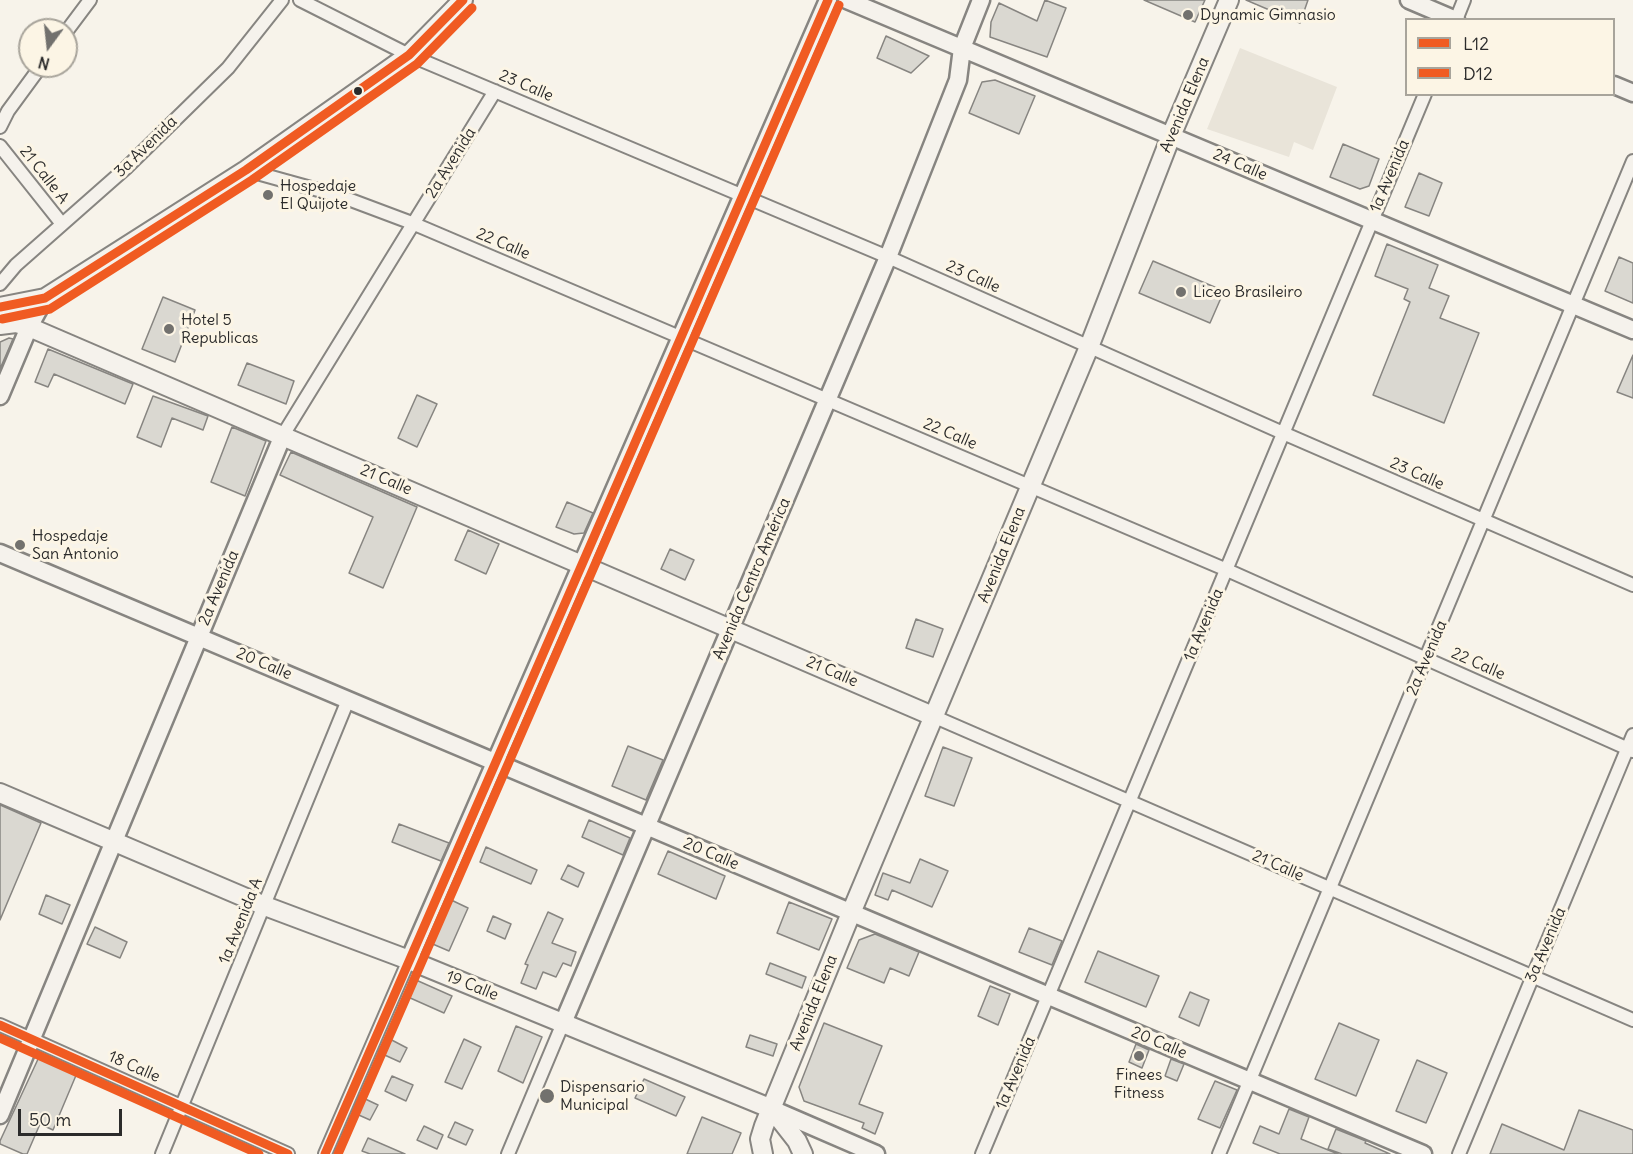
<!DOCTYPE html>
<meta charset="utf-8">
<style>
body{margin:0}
#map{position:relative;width:1633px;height:1154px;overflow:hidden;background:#f7f3ea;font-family:Delius,sans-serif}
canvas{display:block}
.legend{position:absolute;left:1405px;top:18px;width:210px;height:78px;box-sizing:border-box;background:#fcf5e5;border:2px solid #a8a49b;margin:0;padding:8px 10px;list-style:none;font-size:18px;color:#2b2b2b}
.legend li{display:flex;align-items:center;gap:12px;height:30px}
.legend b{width:30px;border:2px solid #a8a49b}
.north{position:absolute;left:18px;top:18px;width:60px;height:60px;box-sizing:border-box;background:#fcf5e5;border:2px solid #a8a49b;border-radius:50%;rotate:195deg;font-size:16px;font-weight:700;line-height:24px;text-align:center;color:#2b2b2b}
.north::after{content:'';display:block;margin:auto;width:21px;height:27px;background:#72716e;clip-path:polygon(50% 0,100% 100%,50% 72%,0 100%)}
.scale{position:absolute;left:18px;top:1109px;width:104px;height:27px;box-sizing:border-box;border:3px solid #2b2b2b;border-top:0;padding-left:8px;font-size:18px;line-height:21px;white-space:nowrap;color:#2b2b2b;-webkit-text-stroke:4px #fcf5e5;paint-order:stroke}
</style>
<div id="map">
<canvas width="1633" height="1154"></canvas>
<ul class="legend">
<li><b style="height:8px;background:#f05b22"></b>L12</li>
<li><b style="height:8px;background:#f05b22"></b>D12</li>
</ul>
<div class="north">N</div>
<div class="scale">50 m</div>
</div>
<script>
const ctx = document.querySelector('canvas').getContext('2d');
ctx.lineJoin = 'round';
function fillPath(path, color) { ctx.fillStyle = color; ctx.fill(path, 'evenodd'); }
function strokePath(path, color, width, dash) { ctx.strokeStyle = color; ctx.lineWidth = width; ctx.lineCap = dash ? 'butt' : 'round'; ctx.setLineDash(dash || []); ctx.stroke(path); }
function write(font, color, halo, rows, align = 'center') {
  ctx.font = font + ' Delius,sans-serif'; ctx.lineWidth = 6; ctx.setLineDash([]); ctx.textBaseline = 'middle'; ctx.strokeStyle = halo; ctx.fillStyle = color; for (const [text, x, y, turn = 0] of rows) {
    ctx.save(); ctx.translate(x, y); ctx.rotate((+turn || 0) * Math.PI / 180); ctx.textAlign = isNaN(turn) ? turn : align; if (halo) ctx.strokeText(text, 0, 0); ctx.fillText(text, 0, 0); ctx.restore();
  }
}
const built = new Path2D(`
 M 1240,48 L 1337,87 L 1313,150 L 1294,142 L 1289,157 L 1207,129 Z`);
const building = new Path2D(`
 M 1045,0 L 1066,8 L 1047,57 L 990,37 L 991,22 L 999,3 L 1037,21 Z
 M 1144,0 L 1205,0 L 1195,22 Z
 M 1246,0 L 1308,0 L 1300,23 Z
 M 886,36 L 929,56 L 911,73 L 877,58 Z
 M 995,80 L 1035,96 L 1019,134 L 969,113 L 982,82 Z
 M 1343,144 L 1379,159 L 1369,186 L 1360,189 L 1330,177 Z
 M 1419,173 L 1442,183 L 1429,216 L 1405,207 Z
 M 1387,244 L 1438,265 L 1429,288 L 1449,296 L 1440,318 L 1479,333 L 1444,423 L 1373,395 L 1410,302 L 1404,299 L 1408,289 L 1375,276 Z
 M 1619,257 L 1633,263 L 1633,303 L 1605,291 Z
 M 1153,261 L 1224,291 L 1210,323 L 1139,293 Z
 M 163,297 L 195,310 L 175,362 L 142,349 Z
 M 9,338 L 13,339 L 0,369 L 0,342 Z
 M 48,349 L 133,384 L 125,404 L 54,374 L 48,387 L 35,382 Z
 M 1633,355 L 1633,398 L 1617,392 Z
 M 247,363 L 294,381 L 286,404 L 238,385 Z
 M 417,395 L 437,404 L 417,447 L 398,438 Z
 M 153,396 L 208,416 L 203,430 L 172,418 L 161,447 L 137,437 Z
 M 232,427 L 266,441 L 245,496 L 211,482 Z
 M 291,452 L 417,507 L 383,588 L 349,573 L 373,517 L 280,475 Z
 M 567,502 L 593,513 L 584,533 L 574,534 L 556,527 Z
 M 468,530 L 499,544 L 486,574 L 455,560 Z
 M 670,549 L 694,560 L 685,580 L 661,569 Z
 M 916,619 L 943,629 L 933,657 L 906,648 Z
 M 628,746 L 663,760 L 646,800 L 612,786 Z
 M 943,747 L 972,758 L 954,806 L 925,796 Z
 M 0,805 L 41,823 L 0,920 Z
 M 589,820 L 630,838 L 623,855 L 582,837 Z
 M 399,824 L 449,843 L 441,861 L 392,842 Z
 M 486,847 L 537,870 L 531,884 L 480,862 Z
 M 668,851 L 725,876 L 716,899 L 658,874 Z
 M 920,859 L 948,871 L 932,907 L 892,890 L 888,900 L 875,895 L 883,873 L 910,883 Z
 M 568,865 L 584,873 L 578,887 L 561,879 Z
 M 46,895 L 70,905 L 62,924 L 39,914 Z
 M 447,898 L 468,908 L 449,951 L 428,942 Z
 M 789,902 L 832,919 L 819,950 L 777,933 Z
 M 548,912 L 563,919 L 552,943 L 576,952 L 571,966 L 563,963 L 556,977 L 543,972 L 536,989 L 521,983 L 528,965 L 525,964 Z
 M 493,916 L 511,924 L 505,939 L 487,931 Z
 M 95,927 L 127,942 L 120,958 L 87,944 Z
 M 1029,928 L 1062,941 L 1052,965 L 1019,952 Z
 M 875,934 L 919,952 L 909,976 L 890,968 L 884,983 L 847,968 L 859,940 Z
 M 1098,951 L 1159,976 L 1146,1007 L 1085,982 Z
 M 770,963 L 806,977 L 802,988 L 766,974 Z
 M 416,980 L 452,996 L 444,1013 L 408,997 Z
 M 990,986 L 1010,994 L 998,1025 L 978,1016 Z
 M 1190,992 L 1209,1000 L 1199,1026 L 1179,1017 Z
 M 824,1023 L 882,1046 L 859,1104 L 883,1113 L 875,1134 L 862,1128 L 864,1123 L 804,1101 L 799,1087 Z
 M 1339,1023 L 1379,1040 L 1356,1096 L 1315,1079 Z
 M 516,1026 L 542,1037 L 523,1083 L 498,1071 Z
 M 750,1035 L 777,1044 L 773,1056 L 746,1047 Z
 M 386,1037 L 407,1048 L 400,1062 L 378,1052 Z
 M 464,1039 L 481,1047 L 462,1089 L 445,1082 Z
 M 1136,1044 L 1149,1050 L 1142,1068 L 1129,1062 Z
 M 39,1057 L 77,1073 L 53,1130 L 40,1124 L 27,1154 L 23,1154 L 0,1144 L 0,1141 Z
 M 1171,1059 L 1184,1064 L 1177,1081 L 1165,1076 Z
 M 1417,1060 L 1447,1073 L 1426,1123 L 1396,1111 Z
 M 392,1076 L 413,1085 L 406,1101 L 385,1091 Z
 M 644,1079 L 685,1097 L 676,1116 L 635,1098 Z
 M 1215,1081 L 1237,1090 L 1220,1128 L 1198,1119 Z
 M 359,1096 L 378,1105 L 370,1120 L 352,1112 Z
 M 1289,1109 L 1309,1117 L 1301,1139 L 1338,1154 L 1280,1154 L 1253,1143 L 1260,1126 L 1279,1134 Z
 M 1579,1110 L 1633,1130 L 1633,1154 L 1490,1154 L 1502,1124 L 1564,1150 Z
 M 702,1117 L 741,1133 L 732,1154 L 687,1154 Z
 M 455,1122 L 473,1130 L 466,1145 L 448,1137 Z
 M 424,1126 L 443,1135 L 437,1149 L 417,1140 Z
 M 1336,1129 L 1366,1141 L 1365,1143 L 1390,1154 L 1342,1154 L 1328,1149 Z
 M 368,1138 L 405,1154 L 370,1154 L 362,1151 Z`);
const street = new Path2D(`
 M 300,0 L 409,55 L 888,257 L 1283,433 L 1633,585
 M 1456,20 L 1464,0
 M 66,32 L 90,0
 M 0,127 L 8,111 L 41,66
 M 0,146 L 62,224
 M 246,170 L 340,196 L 412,223 L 1227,570 L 1633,751
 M 0,284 L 16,265 L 126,168 L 228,68 L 282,0
 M 283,435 L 495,91
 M 935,717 L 1633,1020
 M 0,1025 L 288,1154
 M 162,1154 L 348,700
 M 325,1154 L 409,960
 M 508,1154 L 563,1023
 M 982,1154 L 1425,94
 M 1219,1154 L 1633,161
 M 1459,1154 L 1633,735`);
const secondary = new Path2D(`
 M 847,0 L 1633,330
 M 1409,0 L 1456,20
 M 1614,85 L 1633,93
 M 0,396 L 29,327 L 45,298
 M 0,553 L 1423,1154
 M 409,960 L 828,0
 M 563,1023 L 888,257 L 958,80 L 962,48 L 981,0
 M 772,1109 L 876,1154
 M 0,1115 L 283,435`);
const primary = new Path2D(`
 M 0,307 L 45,298 L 246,170 L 409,55 L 463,0
 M 0,325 L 16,323 L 29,327 L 935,717
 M 0,793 L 265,906 L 409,960 L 772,1109
 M 772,1109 L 797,1141 L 803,1154
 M 763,1154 L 760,1139 L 764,1126 L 851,913 L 1089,347 L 1171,136 L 1229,0`);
const bus1 = new Path2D(`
 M 0,307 L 45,298 L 246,170 L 409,55 L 463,0
 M 0,1025 L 288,1154
 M 325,1154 L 828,0`);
const bus2 = new Path2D(`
 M 2,319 L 50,309 L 252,180 L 417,64 L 472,8
 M 0,1038 L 259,1154
 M 338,1154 L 839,5`);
const markers = [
 [1188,15,6,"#72716e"],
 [358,91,5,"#2b2b2b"],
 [268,195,6,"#72716e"],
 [1181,292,6,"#72716e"],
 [169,329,6,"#72716e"],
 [20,545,6,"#72716e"],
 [1139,1056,6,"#72716e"],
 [547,1096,8,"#72716e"]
];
const poiNames = [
 ["Dynamic Gimnasio",1200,15],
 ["Hospedaje",280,186],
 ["El Quijote",280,204],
 ["Liceo Brasileiro",1193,292],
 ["Hotel 5",181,320],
 ["Republicas",181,338],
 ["Hospedaje",32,536],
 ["San Antonio",32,554],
 ["Finees",1139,1075,"center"],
 ["Fitness",1139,1093,"center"],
 ["Dispensario",560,1087],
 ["Municipal",560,1105]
];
const streetNames = [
 ["23 Calle",526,86,23],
 ["Avenida Elena",1185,105,-67],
 ["3a Avenida",146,147,-44],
 ["2a Avenida",451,163,-58],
 ["24 Calle",1240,165,23],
 ["21 Calle A",44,175,52],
 ["1a Avenida",1390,176,-67],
 ["22 Calle",503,244,23],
 ["23 Calle",973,277,24],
 ["22 Calle",950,434,23],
 ["23 Calle",1417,474,24],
 ["21 Calle",386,480,23],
 ["Avenida Elena",1002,555,-68],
 ["Avenida Centro América",752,579,-67],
 ["2a Avenida",219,588,-67],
 ["1a Avenida",1204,625,-67],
 ["2a Avenida",1427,658,-67],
 ["20 Calle",264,664,23],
 ["22 Calle",1478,664,24],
 ["21 Calle",832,672,23],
 ["20 Calle",711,854,23],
 ["21 Calle",1278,866,24],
 ["1a Avenida A",241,921,-68],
 ["3a Avenida",1546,945,-67],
 ["19 Calle",472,986,22],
 ["Avenida Elena",814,1003,-68],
 ["20 Calle",1159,1043,23],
 ["18 Calle",134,1067,24],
 ["1a Avenida",1016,1073,-67]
];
fillPath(built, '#e9e4d9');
fillPath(building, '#dad8d1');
strokePath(building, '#878581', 1.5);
strokePath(street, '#878581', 16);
strokePath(secondary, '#878581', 21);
strokePath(primary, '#878581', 22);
strokePath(street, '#f5f2ec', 12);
strokePath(secondary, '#f5f2ec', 16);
strokePath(primary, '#f5f2ec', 18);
strokePath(bus1, '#f05b22', 9);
strokePath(bus2, '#f05b22', 9);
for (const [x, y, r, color] of markers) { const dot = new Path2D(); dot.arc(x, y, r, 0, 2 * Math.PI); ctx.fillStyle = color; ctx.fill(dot); strokePath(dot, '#fcf5e5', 2); }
write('16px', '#2b2b2b', '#fcf5e5', poiNames, 'left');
write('16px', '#2b2b2b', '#fcf5e5', streetNames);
</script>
